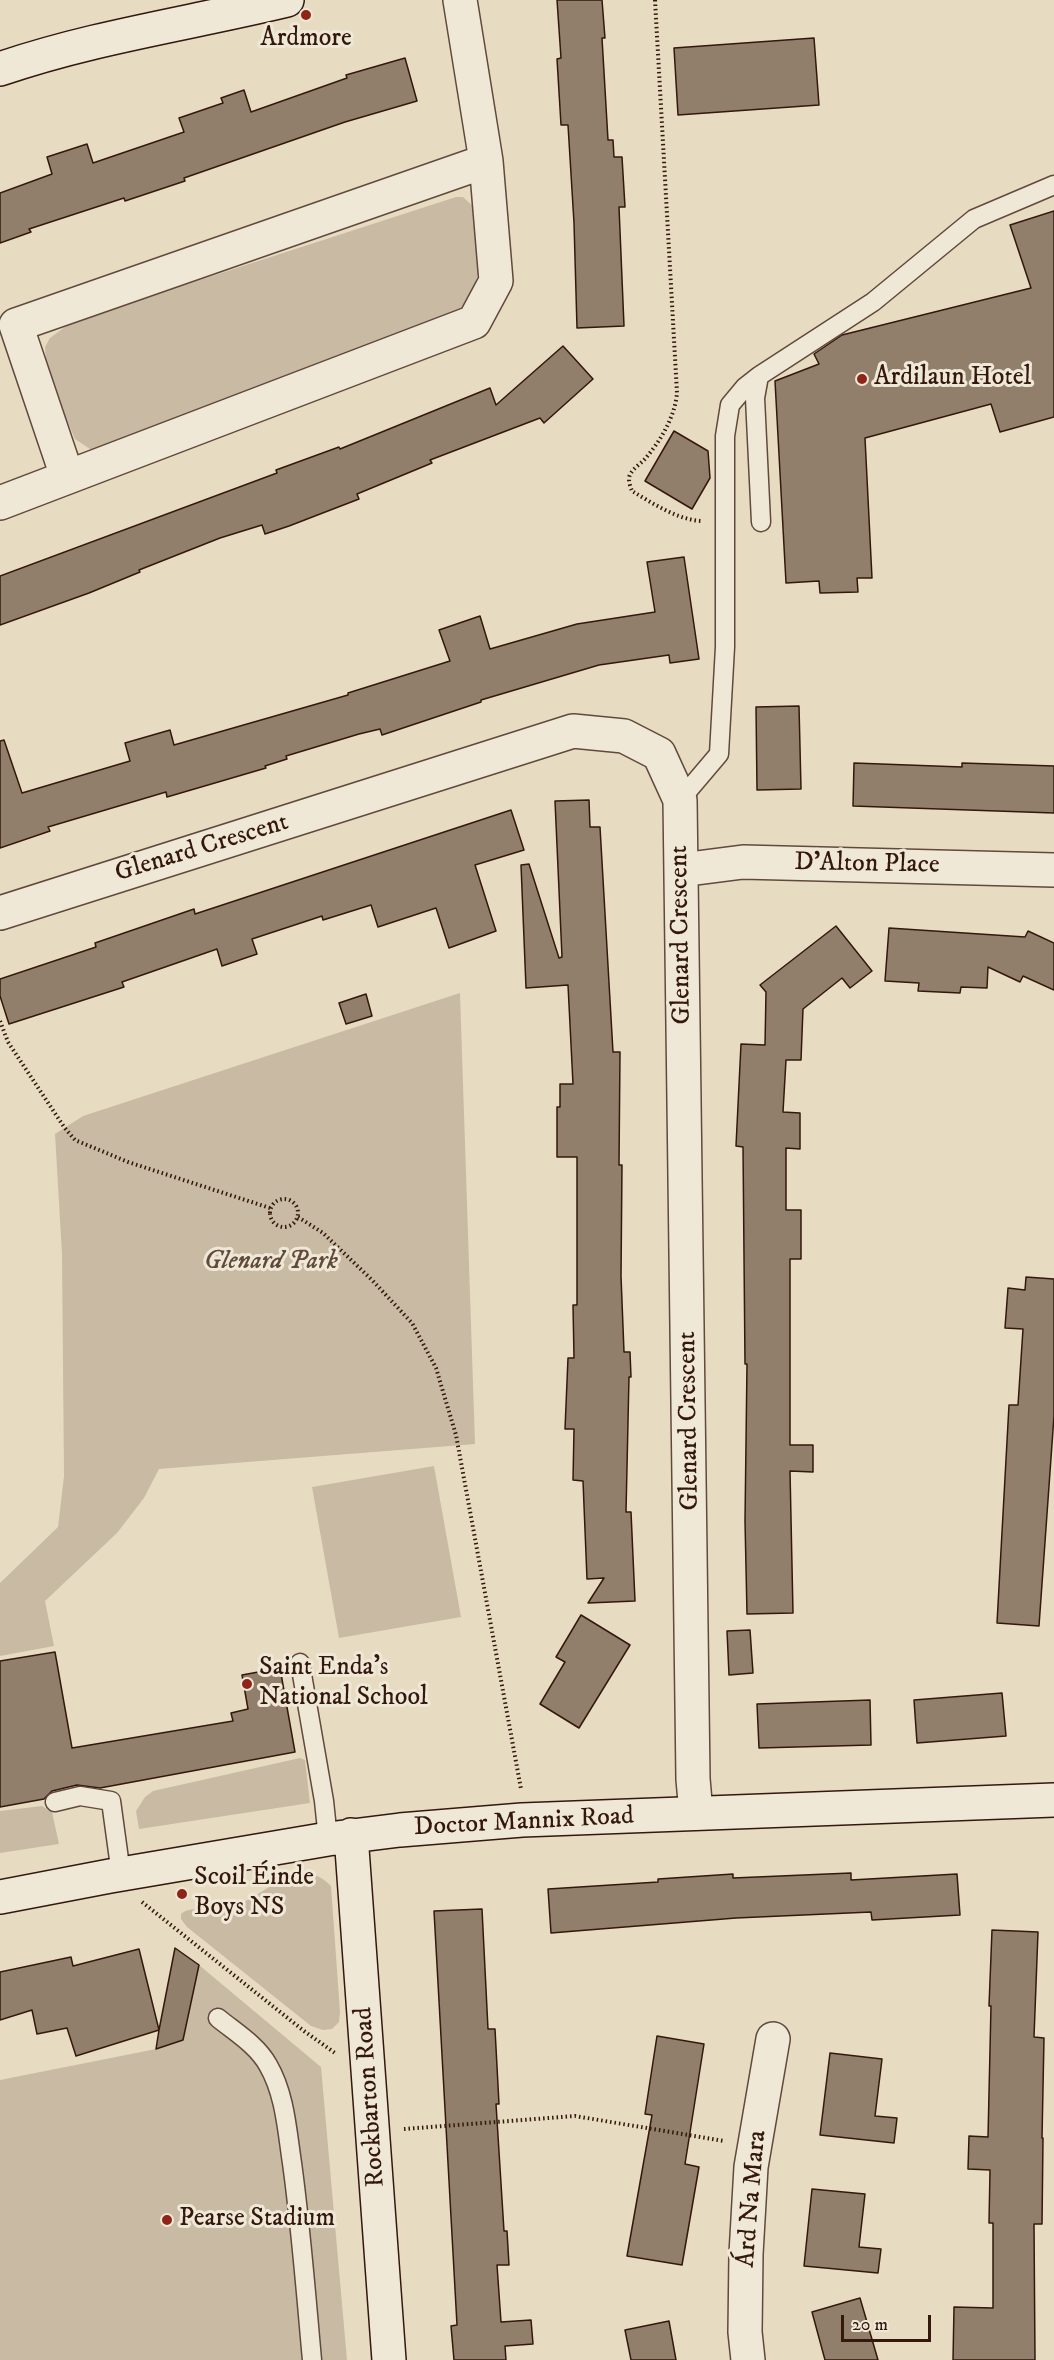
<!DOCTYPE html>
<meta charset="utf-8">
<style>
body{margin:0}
#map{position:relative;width:1054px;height:2360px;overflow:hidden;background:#e7dcc1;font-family:"IM FELL DW Pica",serif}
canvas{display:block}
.scale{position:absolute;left:841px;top:2315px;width:90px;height:27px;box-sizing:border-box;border:3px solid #34180e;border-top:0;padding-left:8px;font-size:18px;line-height:21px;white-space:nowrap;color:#34180e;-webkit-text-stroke:4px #efe8d7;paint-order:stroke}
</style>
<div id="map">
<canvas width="1054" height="2360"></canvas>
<div class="scale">20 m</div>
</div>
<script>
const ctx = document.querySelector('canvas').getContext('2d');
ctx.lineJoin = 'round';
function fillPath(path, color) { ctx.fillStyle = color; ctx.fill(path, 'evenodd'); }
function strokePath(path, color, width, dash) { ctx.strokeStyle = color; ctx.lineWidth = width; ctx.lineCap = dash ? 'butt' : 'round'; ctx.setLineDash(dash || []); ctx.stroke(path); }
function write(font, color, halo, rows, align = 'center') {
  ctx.font = font + ' "IM FELL DW Pica",serif'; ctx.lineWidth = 6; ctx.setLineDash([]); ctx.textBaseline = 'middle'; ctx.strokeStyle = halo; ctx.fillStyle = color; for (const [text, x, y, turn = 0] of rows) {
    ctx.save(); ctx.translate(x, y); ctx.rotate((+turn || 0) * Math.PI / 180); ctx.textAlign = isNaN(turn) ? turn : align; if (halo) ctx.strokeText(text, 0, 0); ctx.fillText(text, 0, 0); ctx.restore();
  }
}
const green = new Path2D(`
 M 456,197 L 463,197 L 476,209 C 478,250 488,279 458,312 L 96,453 L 75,439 L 47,375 L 45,347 L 50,338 L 73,321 Z
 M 460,993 L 475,1444 L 159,1469 L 144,1498 L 117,1533 L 45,1601 L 54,1646 L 0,1656 L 0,1583 L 58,1527 L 64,1476 L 62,1254 L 55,1134 L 83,1116 Z
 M 434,1466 L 461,1617 L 339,1638 L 312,1487 Z
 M 300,1758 L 305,1760 L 310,1803 L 139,1829 L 136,1811 L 145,1797 L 153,1791 Z
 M 42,1806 L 52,1812 L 59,1844 L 0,1853 L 0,1811 Z
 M 297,1872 C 312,1872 321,1876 331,1886 L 340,2012 L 339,2022 L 332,2029 L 323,2030 L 311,2026 L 187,1927 L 181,1919 L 181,1914 C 190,1905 210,1912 222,1910 C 250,1904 271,1882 297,1872 Z
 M 175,1948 L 199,1965 L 321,2067 L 347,2360 L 0,2360 L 0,2080 L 156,2049 Z`);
const building = new Path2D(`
 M 557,0 L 602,0 L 605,38 L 602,38 L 608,140 L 613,140 L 614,157 L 622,157 L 625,207 L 619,207 L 624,326 L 577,328 L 574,223 L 568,125 L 561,125 L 557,59 L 561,58 Z
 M 814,38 L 819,105 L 678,115 L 674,48 Z
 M 405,58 L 417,101 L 345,122 L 184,178 L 185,181 L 125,201 L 124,198 L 29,229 L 31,232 L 0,243 L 0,193 L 52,174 L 47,157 L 87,144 L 93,163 L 184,132 L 179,118 L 223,103 L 221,98 L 244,90 L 251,112 L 347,78 L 346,75 Z
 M 1054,211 L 1054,417 L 1000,432 L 991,404 L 865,438 L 872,578 L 857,578 L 858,592 L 820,593 L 819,581 L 786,583 L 775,381 L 819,364 L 814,354 L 842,335 L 1031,288 L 1010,225 Z
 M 563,346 L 593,379 L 544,423 L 540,418 L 430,460 L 432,463 L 357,494 L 359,499 L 289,526 L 265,534 L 262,525 L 220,538 L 139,570 L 140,572 L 89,593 L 0,625 L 0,576 L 277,473 L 276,470 L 339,447 L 340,449 L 490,388 L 496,405 Z
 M 674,431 L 708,451 L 710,478 L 692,509 L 645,481 Z
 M 684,557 L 699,659 L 670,663 L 669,655 L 599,665 L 481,700 L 481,702 L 382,735 L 380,729 L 359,734 L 286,756 L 287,759 L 265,766 L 266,768 L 167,797 L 166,792 L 48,827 L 50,831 L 0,848 L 0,741 L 4,740 L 22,793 L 130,761 L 125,743 L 170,730 L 174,745 L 348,695 L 348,693 L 450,661 L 439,630 L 480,616 L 490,649 L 577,624 L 655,612 L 647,562 Z
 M 799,706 L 801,789 L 757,790 L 756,707 Z
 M 854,763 L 962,767 L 962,763 L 1054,766 L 1054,813 L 853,806 Z
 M 589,800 L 590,827 L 600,827 L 613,1052 L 620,1052 L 619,1165 L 622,1165 L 621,1276 L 624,1352 L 630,1352 L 631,1377 L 629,1377 L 626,1512 L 631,1512 L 635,1601 L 588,1603 L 604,1578 L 587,1579 L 583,1481 L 573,1480 L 574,1429 L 565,1429 L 568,1358 L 574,1358 L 573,1305 L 577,1305 L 577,1157 L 557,1157 L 557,1107 L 560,1107 L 560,1084 L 573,1084 L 568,985 L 526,988 L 521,865 L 529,864 L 559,958 L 562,957 L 555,801 Z
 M 511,810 L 524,850 L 475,865 L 496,931 L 449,948 L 436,908 L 378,927 L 371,905 L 323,920 L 322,916 L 252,939 L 257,954 L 222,966 L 217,949 L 122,982 L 124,987 L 9,1024 L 0,996 L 0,979 L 96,947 L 95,943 L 194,909 L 195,914 Z
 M 836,926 L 872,971 L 850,988 L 842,978 L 803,1009 L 801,1060 L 786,1060 L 783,1112 L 800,1113 L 800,1149 L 786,1148 L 786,1210 L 801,1210 L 801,1259 L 790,1259 L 790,1445 L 813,1445 L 813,1472 L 790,1471 L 793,1613 L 747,1614 L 745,1521 L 747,1364 L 745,1364 L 743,1147 L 736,1146 L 741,1044 L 765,1045 L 766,992 L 760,985 Z
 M 889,928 L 1025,937 L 1028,931 L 1054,943 L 1054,990 L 1023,976 L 1020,982 L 988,967 L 987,988 L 961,987 L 960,993 L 918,991 L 919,983 L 885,981 Z
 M 366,994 L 372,1016 L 346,1024 L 339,1003 Z
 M 1026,1277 L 1054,1279 L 1054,1416 L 1039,1626 L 997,1623 L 1009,1405 L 1018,1405 L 1023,1329 L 1005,1328 L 1008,1288 L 1025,1290 Z
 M 581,1615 L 630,1645 L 579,1728 L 540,1704 L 565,1662 L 556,1657 Z
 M 750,1630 L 753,1673 L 729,1675 L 727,1631 Z
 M 55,1652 L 72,1748 L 233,1721 L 231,1713 L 248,1709 L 242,1675 L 280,1668 L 295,1752 L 100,1788 L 77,1785 L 52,1791 L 44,1799 L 0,1807 L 0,1661 Z
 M 1002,1693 L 1006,1736 L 917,1743 L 914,1700 Z
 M 870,1700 L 871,1745 L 759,1748 L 757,1704 Z
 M 851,1873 L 851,1880 L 957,1874 L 960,1915 L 872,1920 L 871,1912 L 736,1918 L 551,1933 L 548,1889 L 658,1882 L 658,1879 L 733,1874 L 733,1878 Z
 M 482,1909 L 488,2029 L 495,2029 L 499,2104 L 496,2104 L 504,2231 L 507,2231 L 509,2265 L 497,2265 L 501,2322 L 531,2320 L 533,2344 L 505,2346 L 506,2360 L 454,2360 L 451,2326 L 457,2325 L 434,1911 Z
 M 992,1930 L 1038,1932 L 1034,2037 L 1044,2038 L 1042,2138 L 1043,2138 L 1042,2224 L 1034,2224 L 1035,2360 L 953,2360 L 954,2307 L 993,2308 L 993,2223 L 989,2223 L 990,2170 L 968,2169 L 969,2136 L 988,2137 L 991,2006 L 989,2006 Z
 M 175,1948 L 199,1965 L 183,2040 L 156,2049 L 159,2030 L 76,2056 L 67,2028 L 37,2034 L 32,2010 L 0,2020 L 0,1972 L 71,1957 L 73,1966 L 139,1949 L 159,2030 Z
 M 657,2036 L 704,2044 L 685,2164 L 699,2167 L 682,2265 L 627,2256 L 652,2115 L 645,2114 Z
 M 830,2053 L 882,2059 L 875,2116 L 897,2118 L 894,2143 L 820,2135 Z
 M 812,2189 L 865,2194 L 859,2247 L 881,2249 L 878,2273 L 804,2266 Z
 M 860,2298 L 878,2360 L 825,2360 L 812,2312 Z
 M 669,2321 L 676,2360 L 631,2360 L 625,2330 Z`);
const path = new Path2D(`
 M 655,0 L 677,393 C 675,417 660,442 644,460 C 640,464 634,468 631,473 C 627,478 630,486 632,491 C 652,503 678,520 702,521
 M 0,1021 L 8,1042 L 64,1127 L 75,1140 L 128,1162 L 270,1208
 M270 1213a14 14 0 1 1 28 0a14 14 0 1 1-28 0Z
 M 298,1217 L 323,1233 L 372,1280 L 412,1323 L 436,1368 L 456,1435 L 521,1789
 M 142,1902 L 304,2031 L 335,2053
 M 404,2129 L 575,2116 L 724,2141`);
const lane = new Path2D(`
 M 761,522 L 755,398 L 759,376 L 873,302 L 974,219 L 1054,185
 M 680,800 L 719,754 L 725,647 L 725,436 L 730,405 L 745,387 L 759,376
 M 300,1663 L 324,1801 L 328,1839
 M 55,1802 L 80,1796 L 111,1801 L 121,1874
 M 218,2018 C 235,2032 257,2045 268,2065 C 285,2094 287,2130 292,2163 C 301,2228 306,2294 312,2360`);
const street = new Path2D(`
 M 67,476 L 16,325 L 486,161
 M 0,503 L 474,322 L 496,281 L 486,161 L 460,0
 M 681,870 L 743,862 L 1054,870
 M 0,913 L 573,731 L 624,736 L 659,754 L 680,800 L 693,1779 L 696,1813
 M 748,2360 L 745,2332 L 746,2254 L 751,2167 L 773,2039`);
const secondary = new Path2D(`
 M 0,69 C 93,37 192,23 287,0
 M 351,1835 L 389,2360
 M 0,1897 L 110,1876 L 328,1839 L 400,1830 L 522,1820 L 1054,1800`);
const markers = [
 [306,15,6,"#8f2418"],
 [862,379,6,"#8f2418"],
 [247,1684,6,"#8f2418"],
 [182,1894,6,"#8f2418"],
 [167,2220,6,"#8f2418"]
];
const poiNames = [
 ["Ardmore",306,40,"center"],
 ["Ardilaun Hotel",874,379],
 ["Saint Enda's",259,1669],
 ["National School",259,1699],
 ["Scoil Éinde",194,1879],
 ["Boys NS",194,1909],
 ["Pearse Stadium",179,2220]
];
const streetNames = [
 ["Glenard Crescent",202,849,-17],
 ["D'Alton Place",867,865,1],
 ["Glenard Crescent",682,935,-91],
 ["Glenard Crescent",690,1421,-91],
 ["Doctor Mannix Road",524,1823,-3],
 ["Rockbarton Road",371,2097,-94],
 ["Árd Na Mara",753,2199,-85]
];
const parkNames = [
 ["Glenard Park",271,1263]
];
fillPath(green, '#c9bba3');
fillPath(building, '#917e6b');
strokePath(building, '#34180e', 1.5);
strokePath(lane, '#61493b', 21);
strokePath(street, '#61493b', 36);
strokePath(secondary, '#34180e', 36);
strokePath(path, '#34180e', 4, [1.5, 3]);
strokePath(lane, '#efe8d7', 18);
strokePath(street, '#efe8d7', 33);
strokePath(secondary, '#efe8d7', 33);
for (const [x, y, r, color] of markers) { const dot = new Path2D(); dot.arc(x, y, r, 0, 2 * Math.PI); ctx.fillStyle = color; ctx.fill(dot); strokePath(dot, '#efe8d7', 2); }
write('26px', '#34180e', '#efe8d7', poiNames, 'left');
write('26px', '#34180e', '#efe8d7', streetNames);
write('italic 26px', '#61493b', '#efe8d7', parkNames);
</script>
